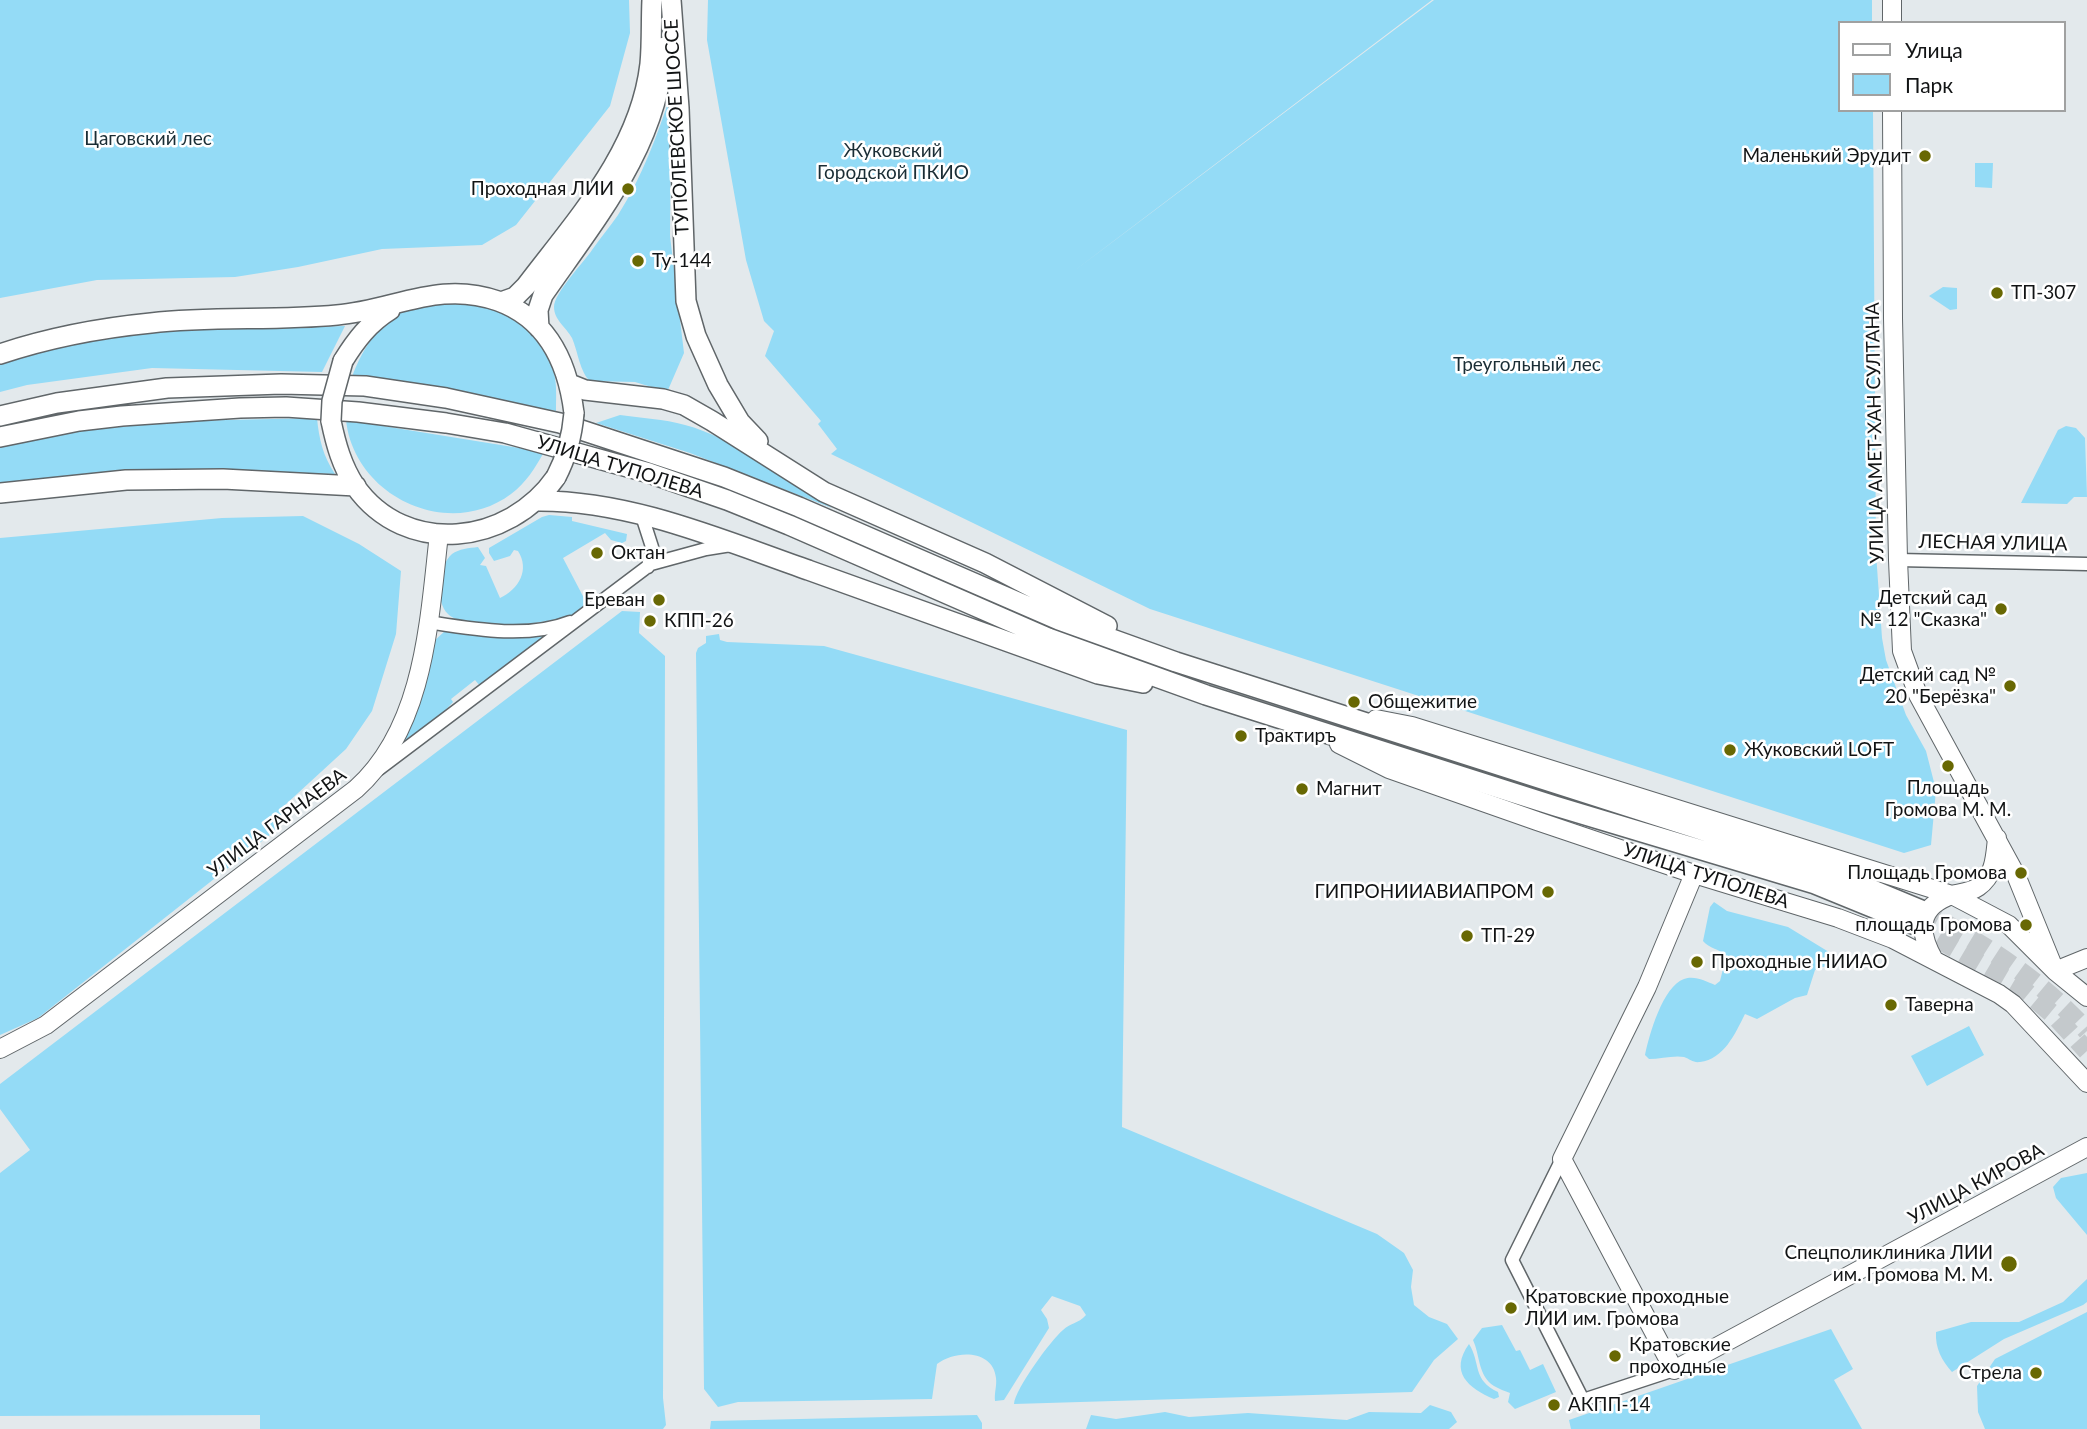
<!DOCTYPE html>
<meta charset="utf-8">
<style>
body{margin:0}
#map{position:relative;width:2087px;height:1429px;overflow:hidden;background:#e3e9ec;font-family:Lato,sans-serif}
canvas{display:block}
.legend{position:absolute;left:1838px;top:21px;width:228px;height:91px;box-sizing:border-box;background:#fff;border:2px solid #a0a1a1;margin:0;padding:9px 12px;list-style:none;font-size:21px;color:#121415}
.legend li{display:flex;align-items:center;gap:14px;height:35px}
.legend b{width:35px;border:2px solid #a0a1a1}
</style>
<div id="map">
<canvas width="2087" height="1429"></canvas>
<ul class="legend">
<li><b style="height:9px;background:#fff"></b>Улица</li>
<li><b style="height:19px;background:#94dbf6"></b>Парк</li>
</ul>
</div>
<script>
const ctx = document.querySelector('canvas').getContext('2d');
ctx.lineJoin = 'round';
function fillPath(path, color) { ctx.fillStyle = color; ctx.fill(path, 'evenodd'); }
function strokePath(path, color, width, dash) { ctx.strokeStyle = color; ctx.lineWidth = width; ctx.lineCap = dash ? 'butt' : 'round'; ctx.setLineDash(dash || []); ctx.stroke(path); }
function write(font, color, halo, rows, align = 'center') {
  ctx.font = font + ' Lato,sans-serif'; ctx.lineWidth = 5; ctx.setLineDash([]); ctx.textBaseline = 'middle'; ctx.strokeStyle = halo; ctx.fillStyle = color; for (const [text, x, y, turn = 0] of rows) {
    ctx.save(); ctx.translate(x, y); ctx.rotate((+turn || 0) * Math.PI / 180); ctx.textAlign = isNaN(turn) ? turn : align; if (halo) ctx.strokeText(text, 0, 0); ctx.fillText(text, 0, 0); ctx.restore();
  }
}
const green = new Path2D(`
 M 0,0 L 629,0 L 630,33 L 610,106 L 516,225 L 482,245 L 382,249 L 298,267 L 235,277 L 97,280 L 0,298 Z
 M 708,0 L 1432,0 L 1070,274 L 1434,0 L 1872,0 L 1872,23 L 1840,23 L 1840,110 L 1873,110 L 1876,553 L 1882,638 L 1886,660 L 1906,715 L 1926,751 L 1936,790 L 1931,845 L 1904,853 L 1150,609 L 831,454 L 837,449 L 818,424 L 821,421 L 765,356 L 774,331 L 764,321 L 746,260 L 707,40 Z
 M 671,94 L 670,236 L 684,353 L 668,390 L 658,389 L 635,382 L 590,381 C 580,372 578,352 572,338 C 566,327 554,320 554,307 C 554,293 584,262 592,250 C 600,238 610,227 618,215 C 642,177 657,136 671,94 Z
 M 1975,163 L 1993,163 L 1992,188 L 1975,187 Z
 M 1943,287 L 1957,288 L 1957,309 L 1950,310 L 1929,296 Z
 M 455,299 C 467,302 480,303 492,307 C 519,317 548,345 554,373 C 557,385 556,398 556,411 L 352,377 C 363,347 383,315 416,306 C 428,302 442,301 455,299 Z
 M 345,326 L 322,372 L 152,368 L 27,385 L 0,392 L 0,362 L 92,339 L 165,331 Z
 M 620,415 C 641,418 664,419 685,425 C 732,437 791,481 832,508 L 690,453 L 596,423 Z
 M 317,418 C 319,439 323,456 335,474 L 227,471 L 0,487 L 0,446 L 7,444 L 89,430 L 182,421 Z
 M 346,420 L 544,452 C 535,468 526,483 511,494 C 448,541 354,496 346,420 Z
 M 2066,426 L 2076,428 L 2085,438 L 2087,497 L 2074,497 L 2067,504 L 2021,503 L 2058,430 Z
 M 549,515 L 572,517 L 572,521 L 627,534 L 626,541 L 622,543 L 611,540 L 605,533 L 563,558 L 585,600 L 584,609 C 563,625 467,633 448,614 C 435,602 438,566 452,554 C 459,549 469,548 478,547 L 485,558 L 480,565 L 486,566 L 500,598 C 519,589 530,570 518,551 L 514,550 L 510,556 L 494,561 L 489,553 L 489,548 L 542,517 Z
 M 303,516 L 359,544 L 401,571 L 396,634 L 372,711 L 346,749 L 285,805 L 276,830 L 38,1018 L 0,1035 L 0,538 L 222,518 Z
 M 622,611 L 640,612 L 639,633 L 665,656 L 663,1398 L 666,1425 L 663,1429 L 260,1429 L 260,1415 L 0,1416 L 0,1173 L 30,1150 L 0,1109 L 0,1084 Z
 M 560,628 L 480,686 L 475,680 L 451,699 L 453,702 L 441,715 L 401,745 L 417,710 L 428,672 L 433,642 L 446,630 Z
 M 719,634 L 720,640 L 727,642 L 824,646 L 1127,730 L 1122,1127 L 1377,1234 L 1404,1253 L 1413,1270 L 1411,1287 L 1414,1305 L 1429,1317 L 1447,1324 L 1458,1339 L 1434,1360 L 1412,1392 L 1014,1404 C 1015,1389 1051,1340 1063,1330 C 1070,1323 1078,1324 1086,1315 L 1080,1306 L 1052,1296 L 1041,1310 L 1047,1319 L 1049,1328 L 1004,1400 L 995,1401 C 994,1393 997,1386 996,1378 C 993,1349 955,1350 937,1364 L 932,1399 L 738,1402 L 718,1407 L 704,1389 L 696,653 L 698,648 L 706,643 L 706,636 Z
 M 1714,902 L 1727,911 L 1788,927 L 1842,960 C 1835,967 1823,965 1815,970 L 1807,995 L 1795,998 L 1757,1019 L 1745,1014 C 1735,1034 1724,1059 1700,1062 C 1693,1063 1690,1059 1684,1057 C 1674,1055 1660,1059 1649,1059 L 1645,1055 C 1649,1035 1663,986 1684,979 C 1694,975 1706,981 1715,985 L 1720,981 L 1726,957 C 1720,948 1709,949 1703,941 L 1710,907 Z
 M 1969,1026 L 1984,1055 L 1927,1086 L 1911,1056 Z
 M 2087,1173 L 2087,1235 L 2056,1198 L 2053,1187 L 2061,1178 Z
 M 2087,1279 L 2087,1302 L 2083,1305 L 2004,1339 L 1952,1372 C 1942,1361 1935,1348 1936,1332 L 1971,1322 L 2019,1322 L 2063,1302 Z
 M 2087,1312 L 2087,1429 L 1985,1429 L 1978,1412 L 1977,1386 L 1995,1359 Z
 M 1502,1325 L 1516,1351 L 1520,1350 L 1530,1370 L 1543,1364 L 1556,1392 L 1515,1409 L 1508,1402 L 1510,1393 C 1505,1391 1499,1389 1494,1386 C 1478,1376 1480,1355 1473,1340 L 1482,1328 Z
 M 1831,1329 L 1853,1369 L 1834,1380 L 1862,1429 L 1571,1429 L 1569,1420 Z
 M 1469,1344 C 1481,1363 1472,1380 1498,1392 L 1499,1397 L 1494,1399 C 1468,1388 1449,1372 1469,1344 Z
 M 1430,1405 L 1451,1412 L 1457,1422 L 1449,1429 L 1086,1429 L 1091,1415 L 1116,1419 L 1165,1412 L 1189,1417 L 1248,1413 L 1347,1420 L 1369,1412 L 1421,1413 Z
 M 977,1415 L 982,1423 L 982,1429 L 710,1429 L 711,1421 Z`);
const primaryTunnel = new Path2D(`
 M 1921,910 C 1983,944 2038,977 2087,1031
 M 1913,924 L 2020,987 L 2055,1016 L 2087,1051`);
const street = new Path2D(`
 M 642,516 L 652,547 L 648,567
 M 1898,560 L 2087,564
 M 428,622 C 473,629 527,639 570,622
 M 379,769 L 651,564 L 706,549 L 731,545
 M 1562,1159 L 1512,1260 L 1583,1400 L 1674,1370`);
const secondary = new Path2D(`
 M 1892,0 L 1892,23
 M 1892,110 L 1893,318 L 1898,560 L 1902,651 L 1918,695 L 2016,875 L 2055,971
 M 1376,719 L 1412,726 L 1952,895 L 2009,925 L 2055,971 L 2087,997
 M 1339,744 L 1389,769 L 1537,821 L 1694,874 L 1838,918 L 1893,939 L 1999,994 L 2013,1004 L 2087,1083
 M 1694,874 L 1647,987 L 1562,1159 L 1674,1370 L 2087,1147
 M 1934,960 C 1918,932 1917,907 1952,895 C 1960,893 1971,892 1978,887 C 1995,875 1995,857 1997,838
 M 2055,971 L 2087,958
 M 0,1049 L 46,1025 L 356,789 C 425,727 429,621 439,534`);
const primary = new Path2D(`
 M 671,0 L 679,108 L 686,301 L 696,336 L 718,385 L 740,422 L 758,441
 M 501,302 L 515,297 L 526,286 C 576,220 640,151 650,64 C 652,43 651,21 652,0
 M 539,328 L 538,310 L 543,295 C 595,220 660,143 664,47
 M 0,354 C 48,338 100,328 151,323 C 212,316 275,321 337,315 C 395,310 439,280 498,301 C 548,319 568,364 574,413
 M 343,361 C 356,340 369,323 390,310
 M 570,384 L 585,390 L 663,399 L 684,405 L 712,421 L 824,492 L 985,563 L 1107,626
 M 0,416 L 57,403 L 167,388 L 281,384 L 365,386 L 446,398 L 560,423 L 724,477 L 799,507 L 1059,620 L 1176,662 L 1820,868 L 1921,910
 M 331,421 C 336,445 342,466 355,486 C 406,558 509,545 556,477
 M 0,437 L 79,421 L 122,416 L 240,408 L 286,407 L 358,412 L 446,423 L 505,433 L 649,473 L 727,500 L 789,525 L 1048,638 L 1206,695 L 1555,806 L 1815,884 L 1913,924
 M 0,493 L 126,480 L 223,479 L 356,486
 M 537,501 C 630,500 722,540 808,570 C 905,605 1002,640 1098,674 L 1143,683`);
const primaryBridge = new Path2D(`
 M 331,421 L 332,401 L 343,361
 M 556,477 C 567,456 572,437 574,413`);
const markers = [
 [1925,156,7,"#686803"],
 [628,189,7,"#686803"],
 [638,261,7,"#686803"],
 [1997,293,7,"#686803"],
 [597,553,7,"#686803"],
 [659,600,7,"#686803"],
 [2001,609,7,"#686803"],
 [650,621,7,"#686803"],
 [2010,686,7,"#686803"],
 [1354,702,7,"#686803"],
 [1241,736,7,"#686803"],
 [1730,750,7,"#686803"],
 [1948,766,7,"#686803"],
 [1302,789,7,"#686803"],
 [2021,873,7,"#686803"],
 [1548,892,7,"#686803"],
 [2026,925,7,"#686803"],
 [1467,936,7,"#686803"],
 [1697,962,7,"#686803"],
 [1891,1005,7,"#686803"],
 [2009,1264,9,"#686803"],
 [1511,1308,7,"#686803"],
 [1615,1356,7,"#686803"],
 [2036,1373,7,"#686803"],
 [1554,1405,7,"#686803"]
];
const streetNames = [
 ["ТУПОЛЕВСКОЕ ШОССЕ",677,127,-93],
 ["УЛИЦА АМЕТ-ХАН СУЛТАНА",1875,433,-91],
 ["УЛИЦА ТУПОЛЕВА",620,467,17],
 ["ЛЕСНАЯ УЛИЦА",1993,543,1],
 ["УЛИЦА ГАРНАЕВА",277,823,-37],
 ["УЛИЦА ТУПОЛЕВА",1706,876,18],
 ["УЛИЦА КИРОВА",1976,1184,-28]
];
const parkNames = [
 ["Цаговский лес",148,139],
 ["Жуковский",893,151],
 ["Городской ПКИО",893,173],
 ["Треугольный лес",1527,365]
];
const poiNames = [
 ["Маленький Эрудит",1911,156,"right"],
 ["Проходная ЛИИ",614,189,"right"],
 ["Ty-144",652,261],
 ["ТП-307",2011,293],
 ["Октан",611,553],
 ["Детский сад",1987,598,"right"],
 ["№ 12 \"Сказка\"",1987,620,"right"],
 ["Ереван",645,600,"right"],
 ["КПП-26",664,621],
 ["Детский сад №",1996,675,"right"],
 ["20 \"Берёзка\"",1996,697,"right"],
 ["Общежитие",1368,702],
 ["Трактиръ",1255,736],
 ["Жуковский LOFT",1744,750],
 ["Площадь",1948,788,"center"],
 ["Громова М. М.",1948,810,"center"],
 ["Магнит",1316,789],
 ["Площадь Громова",2007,873,"right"],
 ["ГИПРОНИИАВИАПРОМ",1534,892,"right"],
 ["площадь Громова",2012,925,"right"],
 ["ТП-29",1481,936],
 ["Проходные НИИАО",1711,962],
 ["Таверна",1905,1005],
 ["Спецполиклиника ЛИИ",1993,1253,"right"],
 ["им. Громова М. М.",1993,1275,"right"],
 ["Кратовские проходные",1525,1297],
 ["ЛИИ им. Громова",1525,1319],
 ["Кратовские",1629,1345],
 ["проходные",1629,1367],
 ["Стрела",2022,1373,"right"],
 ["АКПП-14",1568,1405]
];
fillPath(green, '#94dbf6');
strokePath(primaryTunnel, '#c4c9cc', 19, [19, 10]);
strokePath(street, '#606669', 15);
strokePath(secondary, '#606669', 20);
strokePath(primary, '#606669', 22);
strokePath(street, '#fff', 12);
strokePath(secondary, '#fff', 18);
strokePath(primary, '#fff', 19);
strokePath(primaryBridge, '#606669', 22, []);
strokePath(primaryBridge, '#fff', 19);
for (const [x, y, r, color] of markers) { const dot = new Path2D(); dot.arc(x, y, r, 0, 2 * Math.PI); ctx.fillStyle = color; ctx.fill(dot); strokePath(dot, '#fff', 2.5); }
write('19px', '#121415', '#fff', streetNames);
write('19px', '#1a2d35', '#fff', parkNames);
write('19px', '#121415', '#fff', poiNames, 'left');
</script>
